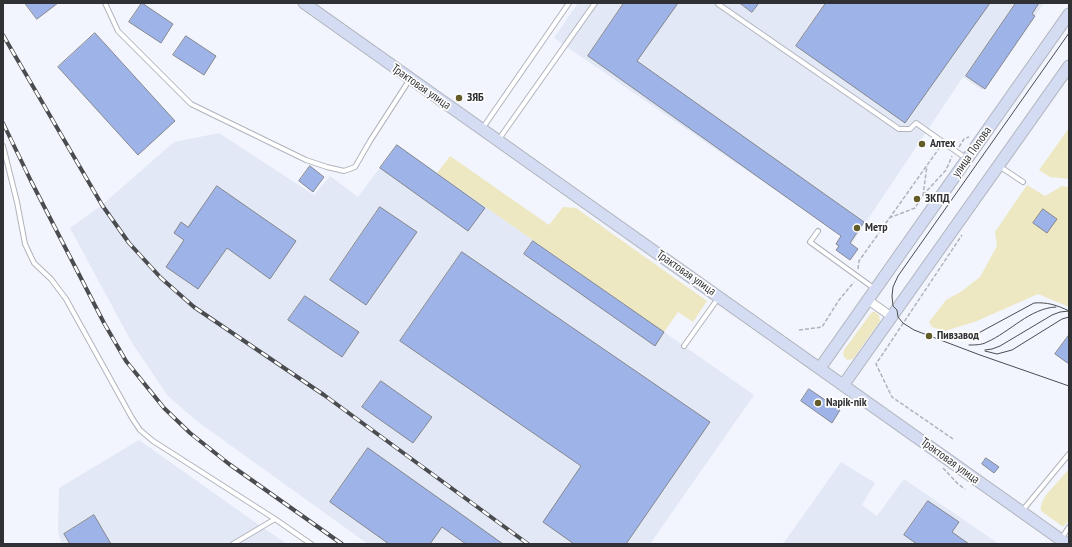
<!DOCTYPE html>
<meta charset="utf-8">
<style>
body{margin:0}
#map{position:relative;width:1072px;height:547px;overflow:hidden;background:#f2f5fd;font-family:"PT Sans Narrow",sans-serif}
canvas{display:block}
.frame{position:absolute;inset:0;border:4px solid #303134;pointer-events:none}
</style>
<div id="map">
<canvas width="1072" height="547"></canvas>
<div class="frame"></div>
</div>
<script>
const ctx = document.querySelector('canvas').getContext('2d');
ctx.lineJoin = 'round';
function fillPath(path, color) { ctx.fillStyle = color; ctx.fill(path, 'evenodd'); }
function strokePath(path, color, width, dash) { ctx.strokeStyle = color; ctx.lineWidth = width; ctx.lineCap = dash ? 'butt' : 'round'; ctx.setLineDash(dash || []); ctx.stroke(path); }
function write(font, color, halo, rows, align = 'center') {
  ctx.font = font + ' "PT Sans Narrow",sans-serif'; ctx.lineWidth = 3.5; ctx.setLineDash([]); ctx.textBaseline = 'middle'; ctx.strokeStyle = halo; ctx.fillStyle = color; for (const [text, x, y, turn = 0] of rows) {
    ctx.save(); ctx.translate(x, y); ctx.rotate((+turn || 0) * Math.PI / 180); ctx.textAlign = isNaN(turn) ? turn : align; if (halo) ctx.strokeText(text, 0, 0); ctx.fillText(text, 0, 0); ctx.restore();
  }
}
const built = new Path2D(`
 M 578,3 L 1044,3 L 982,90 L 963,77 L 852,243 L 554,38 Z
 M 219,133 L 314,195 L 330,176 L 358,197 L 397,145 L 754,395 L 650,544 L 368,544 L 198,422 L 168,396 L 132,343 L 70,228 L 102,205 L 174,142 Z
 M 139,440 L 262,527 L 287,544 L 62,544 L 58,533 L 59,488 Z
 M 841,462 L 875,483 L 862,505 L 877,516 L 904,479 L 999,544 L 783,544 Z`);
const green = new Path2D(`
 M 1069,128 L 1069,179 L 1050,177 L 1039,170 Z
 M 450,156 L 549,225 L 563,207 L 576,208 L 707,301 L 693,322 L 678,312 L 664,332 L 437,173 Z
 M 1027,185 L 1045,196 L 1062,186 L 1069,187 L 1069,307 L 1038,294 L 977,321 L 945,331 L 932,327 L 929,322 L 946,300 L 962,291 L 980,277 L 997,246 L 995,232 Z
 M 872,312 L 875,312 L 879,315 L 880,321 L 853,359 L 847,360 L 843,355 L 844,350 Z
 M 1069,469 L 1069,520 L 1064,526 L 1062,526 L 1041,511 C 1040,505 1043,500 1046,495 Z`);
const building = new Path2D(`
 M 25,3 L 58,3 L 37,19 Z
 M 142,3 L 173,24 L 161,43 L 129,22 Z
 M 624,3 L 678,3 L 637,61 L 864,222 L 850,243 L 858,249 L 850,260 L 836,250 L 839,246 L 836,244 L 841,236 L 588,56 Z
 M 740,3 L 759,3 L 752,12 Z
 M 826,3 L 990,3 L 905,123 L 796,46 Z
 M 1016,3 L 1039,3 L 1032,14 L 1035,16 L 985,89 L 966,76 Z
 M 95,33 L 175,121 L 138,155 L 58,67 Z
 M 186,36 L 216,56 L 204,75 L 173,55 Z
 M 397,145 L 485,208 L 468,231 L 380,168 Z
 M 310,166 L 324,177 L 313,192 L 299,181 Z
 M 217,186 L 296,241 L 270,279 L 227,248 L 198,289 L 166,267 L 184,240 L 174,233 L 181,222 L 188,227 Z
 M 380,207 L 417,232 L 366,305 L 330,280 Z
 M 1043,209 L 1057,219 L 1047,233 L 1033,223 Z
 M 533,241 L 664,332 L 655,346 L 524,254 Z
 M 462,252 L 710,422 L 626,544 L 574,544 L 543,522 L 581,466 L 400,341 Z
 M 305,296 L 359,332 L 342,357 L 288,320 Z
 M 1069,335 L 1069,364 L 1055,354 Z
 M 381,381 L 432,417 L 413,443 L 362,407 Z
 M 809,389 L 840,410 L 832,423 L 801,401 Z
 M 368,448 L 454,509 L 503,544 L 466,544 L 442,527 L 430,544 L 389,544 L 330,502 Z
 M 986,458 L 999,467 L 994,473 L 982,464 Z
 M 928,501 L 959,522 L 952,532 L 969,544 L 917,544 L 904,535 Z
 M 94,515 L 111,544 L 70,544 L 64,534 Z`);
const path = new Path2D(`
 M 959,147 L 964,139 L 969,137
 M 923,195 L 946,170 L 952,156
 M 889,218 L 915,208 L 923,195 L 927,166
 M 858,269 L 859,261 L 940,147
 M 799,330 L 822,327 L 839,300 L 854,282
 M 953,439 L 892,397 L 876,364 L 962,235
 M 943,468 L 958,484 L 965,489`);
const lane = new Path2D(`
 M 105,3 L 118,31 L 191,104 L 306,160 L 327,167 L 344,171 L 355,167 L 370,141 L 410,79
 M 718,4 L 899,129 L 910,129 L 916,123 L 967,159
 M 482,129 L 569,3
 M 499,139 L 595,3
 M 3,146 L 17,202 L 25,244 L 34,263 L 51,279 L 66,299 L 132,418 L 140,430 L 153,441 L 275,519 L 311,544
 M 999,166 L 1023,182
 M 818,231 L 810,242 L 875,289
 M 684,346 L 719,297
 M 1022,511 L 1069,454
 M 1061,539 L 1069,527
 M 233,544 L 275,519`);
const street = new Path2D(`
 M 868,300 L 892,317`);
const secondary = new Path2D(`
 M 304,3 C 558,184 814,362 1067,544
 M 820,368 L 1069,14
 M 844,384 L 1069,66`);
const tram = new Path2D(`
 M 1069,33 L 898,276 L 893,287 L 892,296 L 893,306 L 897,310 L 898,317 L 903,323 L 914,330 L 980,355 L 1069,386
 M 944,336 C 954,340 962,339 973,336 L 1034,303 C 1047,302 1057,305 1069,311
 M 969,345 C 975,345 982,345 987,342 C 1010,332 1030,308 1056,307
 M 985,350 L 992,349 L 1000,346 L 1052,315 L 1060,312 L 1069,311
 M 985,351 L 997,354 L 1012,350 L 1062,319 L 1069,317`);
const rail = new Path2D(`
 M 3,35 L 102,205 L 129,243 L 161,278 L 194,307 L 324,395 L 528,544
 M 3,123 L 31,181 L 104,323 L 126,361 L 164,408 L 190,433 L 229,464 L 342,544`);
const markers = [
 [459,98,4,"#635c28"],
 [922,144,4,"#635c28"],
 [917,199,4,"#635c28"],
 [857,228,4,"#635c28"],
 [929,336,4,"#635c28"],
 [818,403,4,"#635c28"]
];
const streetNames = [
 ["Трактовая улица",421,87,35],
 ["улица Попова",972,152,-55],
 ["Трактовая улица",686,273,35],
 ["Трактовая улица",950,461,36]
];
const poiNames = [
 ["ЗЯБ",467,98],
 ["Алтех",930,144],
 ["ЗКПД",925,199],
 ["Метр",865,228],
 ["Пивзавод",937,336],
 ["Napik-nik",826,403]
];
fillPath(built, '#e2e8f6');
fillPath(green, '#ede8c1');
fillPath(building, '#9eb3e7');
strokePath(building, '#85878e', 1);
strokePath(lane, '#b1b4bb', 6);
strokePath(street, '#b1b4bb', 10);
strokePath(secondary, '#b1b4bb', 13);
strokePath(path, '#b0b2b8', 1.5, [4, 2]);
strokePath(lane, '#fff', 4);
strokePath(street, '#fff', 8);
strokePath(secondary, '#d4dcf3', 11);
strokePath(tram, '#4a4c4f', 1);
strokePath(rail, '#4a4c4f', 4);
strokePath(rail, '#fff', 2.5, [8]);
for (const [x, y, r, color] of markers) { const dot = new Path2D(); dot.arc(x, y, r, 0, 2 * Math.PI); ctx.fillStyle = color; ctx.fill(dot); strokePath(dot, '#fff', 1.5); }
write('12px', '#303134', '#fff', streetNames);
write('bold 12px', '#303134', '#fff', poiNames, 'left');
</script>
